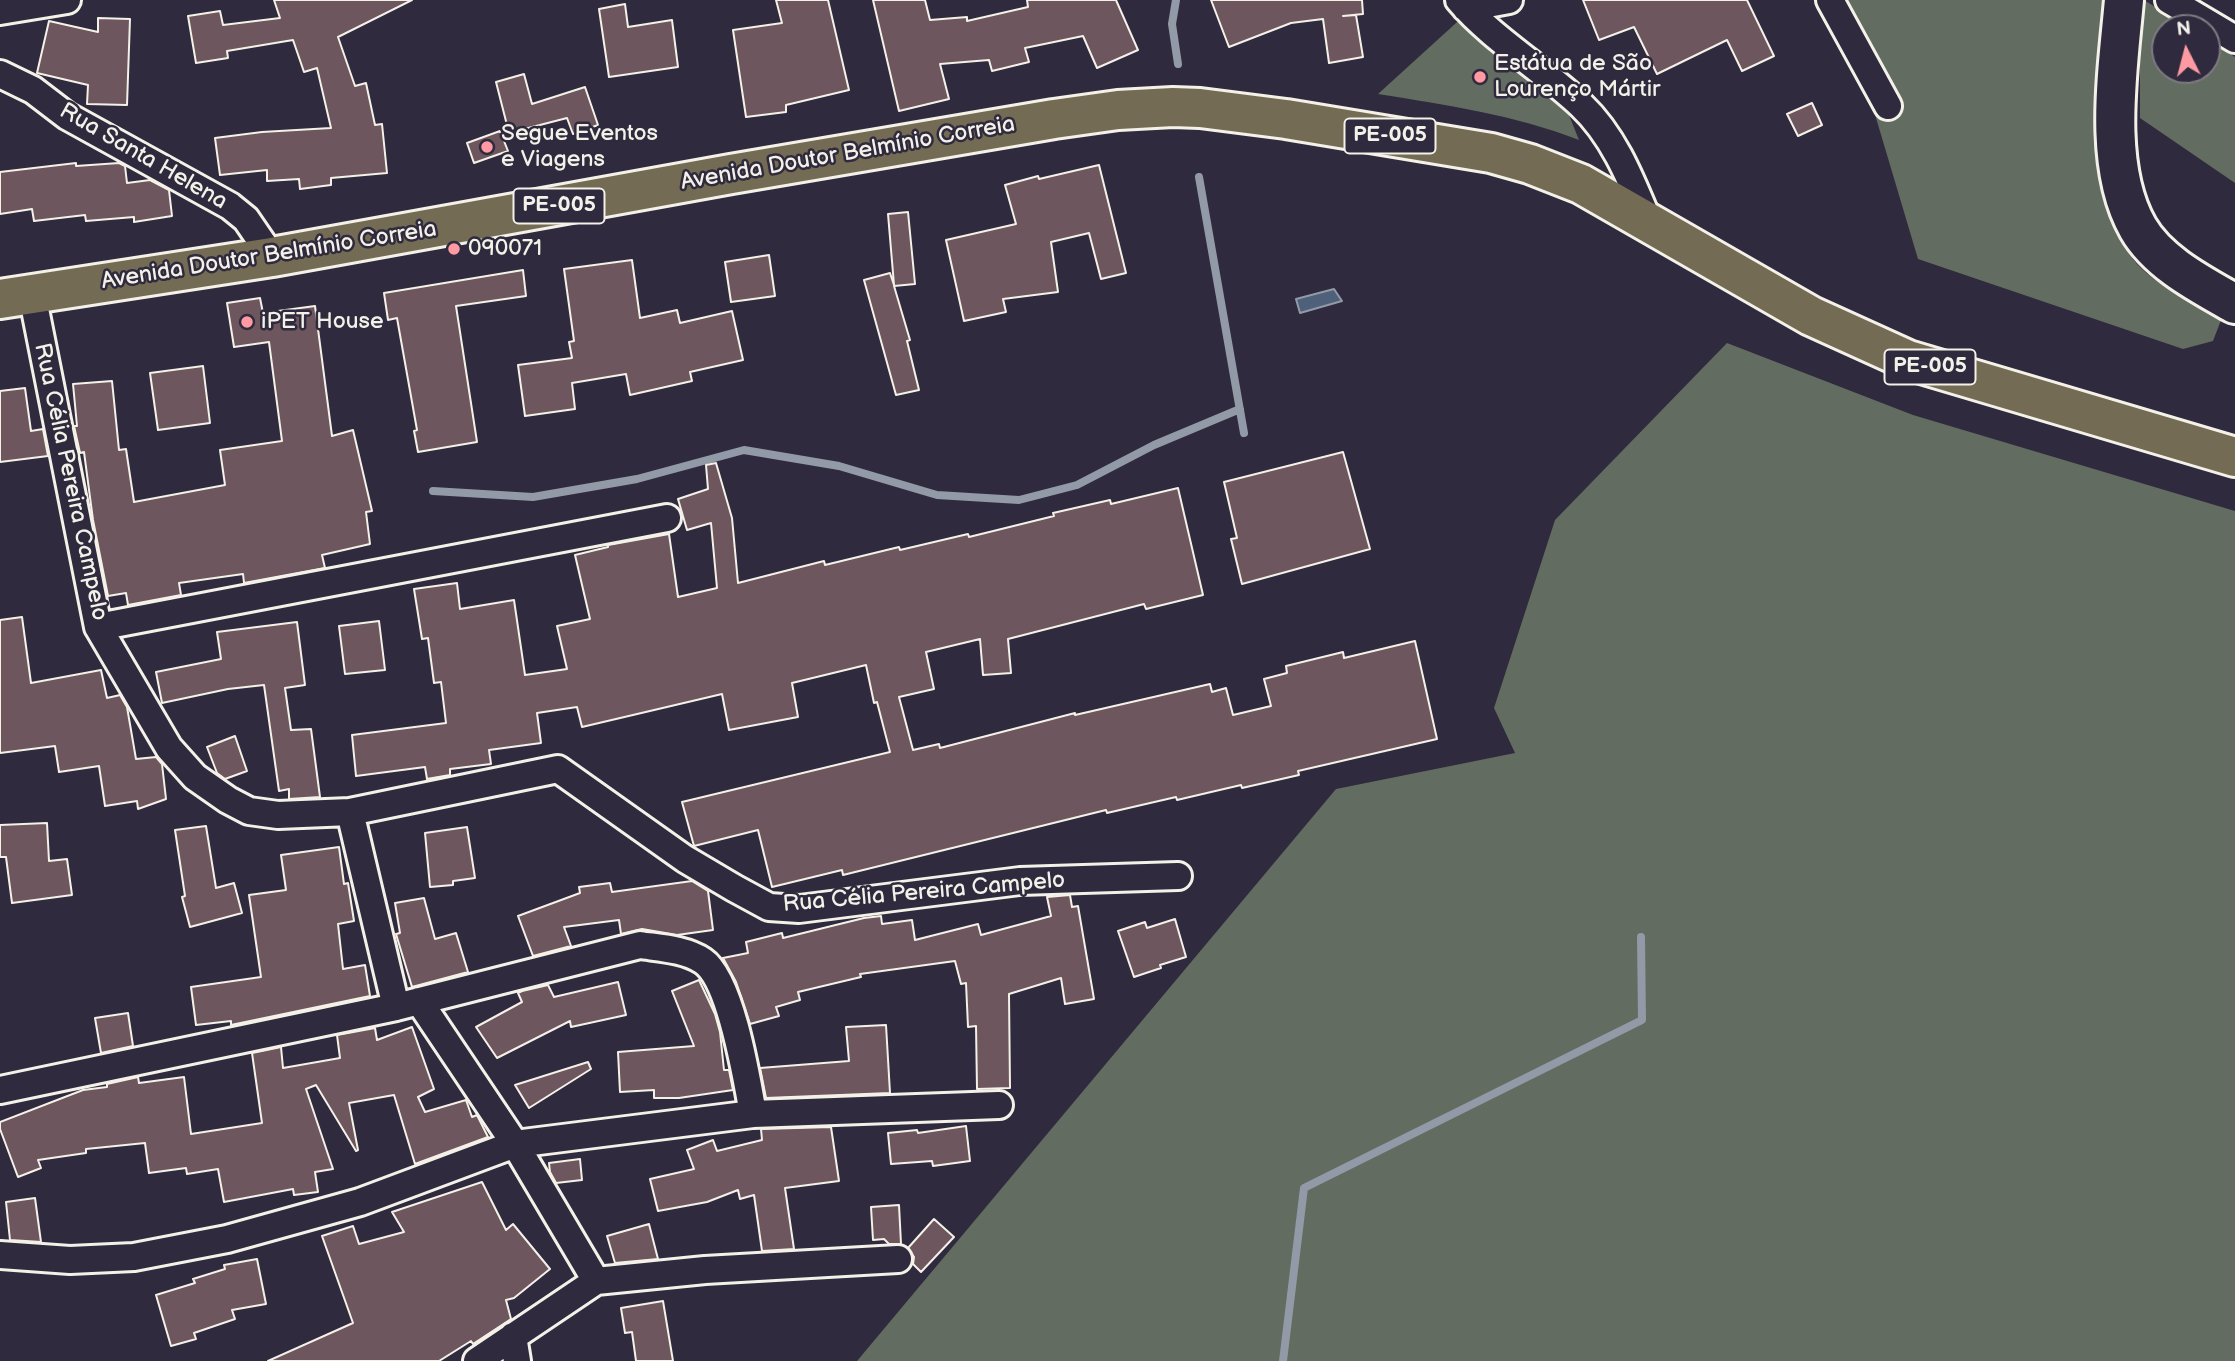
<!DOCTYPE html>
<meta charset="utf-8">
<style>
body{margin:0}
#map{position:relative;width:2235px;height:1361px;overflow:hidden;background:#2f2a3d;font-family:"Balsamiq Sans",sans-serif}
canvas{display:block}
.north{position:absolute;left:2151px;top:14px;width:70px;height:70px;box-sizing:border-box;background:#2f2a3d;border:2px solid #7e7a81;border-radius:50%;rotate:354deg;font-size:19px;font-weight:700;line-height:28px;text-align:center;color:#f4f1e8}
.north::after{content:'';display:block;margin:auto;width:24px;height:32px;background:#ff9aa2;clip-path:polygon(50% 0,100% 100%,50% 72%,0 100%)}
</style>
<div id="map">
<canvas width="2235" height="1361"></canvas>
<div class="north">N</div>
</div>
<script>
const ctx = document.querySelector('canvas').getContext('2d');
ctx.lineJoin = 'round';
function fillPath(path, color) { ctx.fillStyle = color; ctx.fill(path, 'evenodd'); }
function strokePath(path, color, width, dash) { ctx.strokeStyle = color; ctx.lineWidth = width; ctx.lineCap = dash ? 'butt' : 'round'; ctx.setLineDash(dash || []); ctx.stroke(path); }
function write(font, color, halo, rows, align = 'center') {
  ctx.font = font + ' "Balsamiq Sans",sans-serif'; ctx.lineWidth = 5; ctx.setLineDash([]); ctx.textBaseline = 'middle'; ctx.strokeStyle = halo; ctx.fillStyle = color; for (const [text, x, y, turn = 0] of rows) {
    ctx.save(); ctx.translate(x, y); ctx.rotate((+turn || 0) * Math.PI / 180); ctx.textAlign = isNaN(turn) ? turn : align; if (halo) ctx.strokeText(text, 0, 0); ctx.fillText(text, 0, 0); ctx.restore();
  }
}
const green = new Path2D(`
 M 1845,0 L 2109,0 L 2114,213 C 2120,230 2124,250 2137,264 C 2159,288 2195,301 2223,315 L 2213,341 L 2183,349 L 1918,259 L 1865,81 L 1868,52 L 1861,27 Z
 M 2140,0 L 2144,0 L 2189,28 L 2165,28 L 2165,70 L 2207,70 L 2207,39 L 2235,57 L 2235,183 L 2140,118 Z
 M 1467,13 L 1567,110 L 1579,140 C 1515,115 1446,105 1378,94 Z
 M 1727,343 L 1913,415 L 2235,511 L 2235,1361 L 857,1361 L 1336,789 L 1515,753 L 1494,708 L 1555,520 Z`);
const water = new Path2D(`
 M 1334,289 L 1342,301 L 1300,313 L 1296,299 Z`);
const stream = new Path2D(`
 M 1176,0 L 1172,24 L 1178,64
 M 1199,177 L 1244,433
 M 433,491 L 533,497 L 637,479 L 744,450 L 839,466 L 937,495 L 1019,500 L 1077,485 L 1154,445 L 1240,409
 M 1283,1361 L 1304,1188 L 1642,1020 L 1641,937`);
const building = new Path2D(`
 M 274,0 L 412,0 L 338,37 L 355,86 L 366,83 L 375,125 L 382,124 L 387,173 L 331,178 L 331,185 L 300,189 L 299,179 L 267,181 L 267,170 L 220,175 L 215,138 L 262,132 L 331,128 L 317,68 L 304,72 L 293,40 L 227,51 L 228,58 L 196,63 L 188,16 L 220,11 L 223,25 L 280,18 Z
 M 776,0 L 828,0 L 849,90 L 786,105 L 786,112 L 746,117 L 733,30 L 782,23 Z
 M 873,0 L 925,0 L 930,20 L 967,17 L 967,21 L 1028,7 L 1027,0 L 1116,0 L 1138,50 L 1097,68 L 1083,36 L 1025,48 L 1029,62 L 992,71 L 989,60 L 940,64 L 949,99 L 899,111 Z
 M 1211,0 L 1362,0 L 1363,14 L 1343,16 L 1356,15 L 1363,57 L 1329,63 L 1323,19 L 1291,23 L 1229,47 Z
 M 1583,0 L 1747,0 L 1774,56 L 1742,71 L 1727,40 L 1657,74 L 1634,27 L 1599,40 Z
 M 625,4 L 628,27 L 672,20 L 678,67 L 609,77 L 599,9 Z
 M 98,18 L 130,19 L 127,105 L 87,104 L 88,85 L 37,73 L 49,21 L 98,32 Z
 M 524,74 L 532,104 L 585,87 L 598,125 L 573,134 L 567,118 L 509,133 L 496,82 Z
 M 1812,103 L 1822,125 L 1798,136 L 1787,114 Z
 M 500,131 L 508,151 L 474,163 L 467,143 Z
 M 76,163 L 76,166 L 119,163 L 125,166 L 127,183 L 150,180 L 169,190 L 172,216 L 134,222 L 134,217 L 86,221 L 85,215 L 34,221 L 32,209 L 0,214 L 0,172 Z
 M 1099,165 L 1126,273 L 1101,279 L 1089,233 L 1051,242 L 1058,292 L 1003,299 L 1006,312 L 964,321 L 946,240 L 1016,224 L 1005,185 L 1038,176 L 1039,179 Z
 M 908,212 L 915,284 L 894,286 L 910,340 L 907,341 L 919,390 L 896,395 L 864,280 L 890,273 L 894,285 L 888,214 Z
 M 769,255 L 775,296 L 731,302 L 725,262 Z
 M 632,260 L 640,318 L 677,310 L 680,323 L 732,311 L 743,360 L 690,372 L 692,381 L 630,395 L 626,374 L 572,383 L 575,409 L 525,416 L 518,365 L 572,358 L 569,342 L 574,341 L 564,269 Z
 M 523,270 L 526,296 L 456,306 L 477,442 L 418,452 L 414,431 L 417,430 L 397,318 L 388,320 L 384,293 Z
 M 260,298 L 263,313 L 315,306 L 332,436 L 353,430 L 372,511 L 366,512 L 370,544 L 322,555 L 325,568 L 244,583 L 243,574 L 179,583 L 181,595 L 128,605 L 126,593 L 108,596 L 93,520 L 84,452 L 80,453 L 74,426 L 77,426 L 73,384 L 112,381 L 119,450 L 126,449 L 134,502 L 225,485 L 220,450 L 282,441 L 269,342 L 234,347 L 227,303 Z
 M 203,366 L 210,423 L 158,430 L 150,373 Z
 M 25,388 L 31,431 L 43,429 L 48,456 L 0,462 L 0,391 Z
 M 1343,452 L 1370,549 L 1242,584 L 1231,539 L 1237,538 L 1224,482 Z
 M 716,463 L 732,518 L 738,583 L 824,561 L 825,565 L 899,547 L 900,550 L 968,534 L 969,537 L 1054,516 L 1053,513 L 1110,500 L 1111,504 L 1178,488 L 1203,595 L 1146,609 L 1144,604 L 1008,639 L 1011,673 L 983,675 L 980,639 L 926,652 L 934,689 L 899,697 L 913,750 L 939,744 L 940,748 L 1075,713 L 1075,715 L 1210,684 L 1212,692 L 1226,688 L 1233,715 L 1271,706 L 1264,679 L 1287,673 L 1286,666 L 1343,652 L 1344,658 L 1415,641 L 1437,739 L 1298,771 L 1299,775 L 1242,788 L 1241,785 L 1177,800 L 1176,797 L 1107,813 L 1106,810 L 843,875 L 842,870 L 772,887 L 758,830 L 694,846 L 682,802 L 890,752 L 877,702 L 874,703 L 866,665 L 792,683 L 798,717 L 729,730 L 722,694 L 582,727 L 577,707 L 537,713 L 541,743 L 489,750 L 491,764 L 450,769 L 450,775 L 427,779 L 425,767 L 356,776 L 352,735 L 446,723 L 441,682 L 434,683 L 428,638 L 422,639 L 414,589 L 457,583 L 460,609 L 514,600 L 525,675 L 567,669 L 557,626 L 590,619 L 575,555 L 608,547 L 608,545 L 669,534 L 678,597 L 717,588 L 711,523 L 687,530 L 678,499 L 708,489 L 706,465 Z
 M 22,617 L 31,683 L 101,670 L 107,698 L 120,695 L 127,707 L 136,759 L 156,757 L 162,764 L 166,799 L 138,809 L 137,801 L 105,806 L 99,766 L 59,772 L 55,746 L 0,753 L 0,620 Z
 M 379,621 L 385,670 L 345,674 L 339,626 Z
 M 297,622 L 305,685 L 285,688 L 291,730 L 311,729 L 320,797 L 289,799 L 289,789 L 279,791 L 264,685 L 228,689 L 162,703 L 156,672 L 221,659 L 217,632 Z
 M 235,736 L 247,771 L 225,779 L 217,773 L 207,747 Z
 M 47,823 L 49,861 L 67,859 L 72,895 L 12,903 L 6,857 L 0,857 L 0,825 Z
 M 206,826 L 216,888 L 234,883 L 242,913 L 190,927 L 182,897 L 185,896 L 175,830 Z
 M 467,827 L 475,878 L 453,881 L 453,885 L 430,887 L 425,833 Z
 M 339,847 L 344,884 L 348,883 L 354,921 L 338,924 L 343,969 L 365,965 L 370,996 L 231,1025 L 231,1021 L 196,1025 L 191,987 L 261,977 L 249,895 L 286,890 L 281,855 Z
 M 692,881 L 708,891 L 713,930 L 677,935 L 642,929 L 621,934 L 619,920 L 564,927 L 571,946 L 533,956 L 518,916 L 580,893 L 579,887 L 610,883 L 612,892 Z
 M 1070,895 L 1072,907 L 1078,906 L 1094,999 L 1065,1004 L 1061,978 L 1009,994 L 1010,1088 L 977,1089 L 976,1026 L 968,1027 L 966,983 L 961,984 L 955,961 L 860,974 L 861,977 L 798,992 L 800,1000 L 776,1007 L 779,1016 L 750,1024 L 736,982 L 723,958 L 748,953 L 746,942 L 782,933 L 783,938 L 864,918 L 881,916 L 882,924 L 912,920 L 915,940 L 978,924 L 981,935 L 1051,916 L 1047,897 Z
 M 424,898 L 435,939 L 456,933 L 468,972 L 412,987 L 396,934 L 400,933 L 395,903 Z
 M 1175,919 L 1186,957 L 1160,965 L 1161,968 L 1134,977 L 1118,931 L 1145,922 L 1147,928 Z
 M 699,980 L 715,1014 L 720,1032 L 724,1070 L 729,1070 L 733,1090 L 679,1098 L 654,1098 L 654,1090 L 620,1092 L 618,1052 L 694,1046 L 672,991 Z
 M 618,982 L 626,1015 L 571,1027 L 570,1021 L 497,1058 L 476,1027 L 522,1002 L 518,993 L 522,991 L 548,985 L 554,997 Z
 M 128,1013 L 133,1046 L 101,1053 L 95,1018 Z
 M 886,1025 L 890,1093 L 766,1098 L 760,1068 L 849,1061 L 846,1027 Z
 M 412,1027 L 434,1089 L 418,1097 L 425,1112 L 466,1100 L 472,1117 L 477,1115 L 488,1137 L 415,1164 L 394,1095 L 349,1103 L 358,1150 L 356,1151 L 316,1085 L 306,1089 L 333,1169 L 315,1172 L 318,1192 L 294,1195 L 293,1189 L 224,1202 L 218,1169 L 187,1174 L 186,1168 L 149,1173 L 145,1143 L 86,1149 L 86,1153 L 38,1160 L 41,1168 L 18,1177 L 0,1129 L 0,1122 L 83,1090 L 107,1087 L 107,1084 L 138,1077 L 139,1083 L 184,1077 L 191,1134 L 262,1123 L 252,1053 L 281,1047 L 283,1068 L 340,1058 L 337,1035 L 375,1028 L 377,1040 Z
 M 588,1062 L 591,1069 L 529,1108 L 515,1085 Z
 M 966,1126 L 970,1161 L 933,1166 L 932,1161 L 891,1164 L 888,1133 L 917,1130 L 918,1133 Z
 M 831,1127 L 839,1181 L 785,1188 L 794,1249 L 762,1251 L 754,1195 L 740,1199 L 738,1190 L 707,1202 L 658,1211 L 650,1179 L 694,1169 L 687,1150 L 713,1140 L 717,1151 L 762,1140 L 761,1129 Z
 M 580,1159 L 582,1180 L 556,1183 L 550,1172 L 549,1163 Z
 M 482,1182 L 506,1230 L 513,1224 L 550,1269 L 514,1298 L 506,1300 L 511,1319 L 473,1344 L 471,1341 L 439,1361 L 268,1361 L 353,1323 L 322,1236 L 353,1226 L 359,1244 L 404,1232 L 392,1212 Z
 M 35,1198 L 41,1242 L 10,1240 L 6,1202 Z
 M 899,1205 L 901,1244 L 889,1244 L 884,1239 L 873,1240 L 871,1207 Z
 M 934,1219 L 954,1237 L 921,1272 L 913,1264 L 914,1257 L 908,1248 Z
 M 649,1224 L 658,1259 L 615,1263 L 607,1236 Z
 M 257,1259 L 266,1304 L 232,1310 L 235,1319 L 194,1333 L 196,1339 L 171,1346 L 156,1295 L 195,1283 L 193,1279 L 225,1269 L 224,1265 Z
 M 663,1301 L 673,1361 L 636,1361 L 632,1332 L 625,1333 L 621,1308 Z`);
const street = new Path2D(`
 M 1459,0 C 1491,38 1544,70 1581,105 C 1614,136 1631,180 1648,221
 M 1830,0 L 1888,106
 M 2169,0 L 2235,39
 M 1466,8 L 1509,0
 M 0,11 L 67,0
 M 0,74 L 33,90 L 67,116 L 230,206 L 246,219 L 272,257
 M 32,294 L 98,627 L 169,748 L 195,777 L 228,800 L 249,811 L 278,815 L 350,812 L 558,769 L 685,859 L 734,888 L 769,907 L 799,909 L 1020,881 L 1178,876
 M 98,627 L 667,518
 M 350,812 L 396,1007
 M 419,1001 L 515,1144 L 596,1281
 M 0,1090 L 396,1007 L 640,945 C 660,948 685,949 703,961 C 731,980 747,1080 753,1114 L 999,1105
 M 0,1255 L 70,1260 L 134,1257 L 227,1239 L 360,1202 L 515,1144 L 753,1114
 M 513,1336 L 517,1361
 M 477,1361 L 596,1281 L 705,1270 L 898,1259`);
const secondary = new Path2D(`
 M 2124,0 C 2118,69 2102,165 2138,228 C 2158,263 2202,285 2235,304`);
const primary = new Path2D(`
 M 0,299 L 272,257 L 731,174 L 1054,119 L 1118,110 L 1173,107 L 1200,108 L 1286,119 L 1491,153 L 1530,164 L 1581,184 L 1811,316 L 1908,360 L 2235,457`);
const markers = [
 [1480,77,7,"#ff9aa2"],
 [487,147,7,"#ff9aa2"],
 [454,249,7,"#ff9aa2"],
 [247,322,7,"#ff9aa2"]
];
const shields = [
 [1390,136,91],
 [559,206,91],
 [1930,367,91]
];
const shieldNames = [
 ["PE-005",1390,136],
 ["PE-005",559,206],
 ["PE-005",1930,367]
];
const poiNames = [
 ["Estátua de São",1494,64],
 ["Lourenço Mártir",1494,90],
 ["Segue Eventos",501,134],
 ["e Viagens",501,160],
 ["090071",468,249],
 ["iPET House",261,322]
];
const streetNames = [
 ["Avenida Doutor Belmínio Correia",848,154,-10],
 ["Rua Santa Helena",143,157,30],
 ["Avenida Doutor Belmínio Correia",269,256,-9],
 ["Rua Célia Pereira Campelo",70,482,78],
 ["Rua Célia Pereira Campelo",924,893,-5]
];
fillPath(green, '#626c61');
fillPath(water, '#4f607a');
strokePath(water, '#919aa6', 2);
strokePath(stream, '#919aa6', 8);
fillPath(building, '#6d565d');
strokePath(building, '#f4f1e8', 2);
strokePath(street, '#f4f1e8', 32);
strokePath(secondary, '#f4f1e8', 44);
strokePath(primary, '#f4f1e8', 44);
strokePath(street, '#2f2a3d', 26);
strokePath(secondary, '#2f2a3d', 38);
strokePath(primary, '#746b55', 38);
for (const [x, y, r, color] of markers) { const dot = new Path2D(); dot.arc(x, y, r, 0, 2 * Math.PI); ctx.fillStyle = color; ctx.fill(dot); strokePath(dot, '#2f2a3d', 2.5); }
for (const [x, y, w] of shields) { const box = new Path2D(); box.roundRect(x - w / 2, y - 17.5, w, 35, 5); ctx.fillStyle = '#2f2a3d'; ctx.fill(box); strokePath(box, '#f4f1e8', 2); }
write('bold 21px', '#f4f1e8', null, shieldNames);
write('23px', '#f4f1e8', '#2f2a3d', poiNames, 'left');
write('23px', '#f4f1e8', '#2f2a3d', streetNames);
</script>
